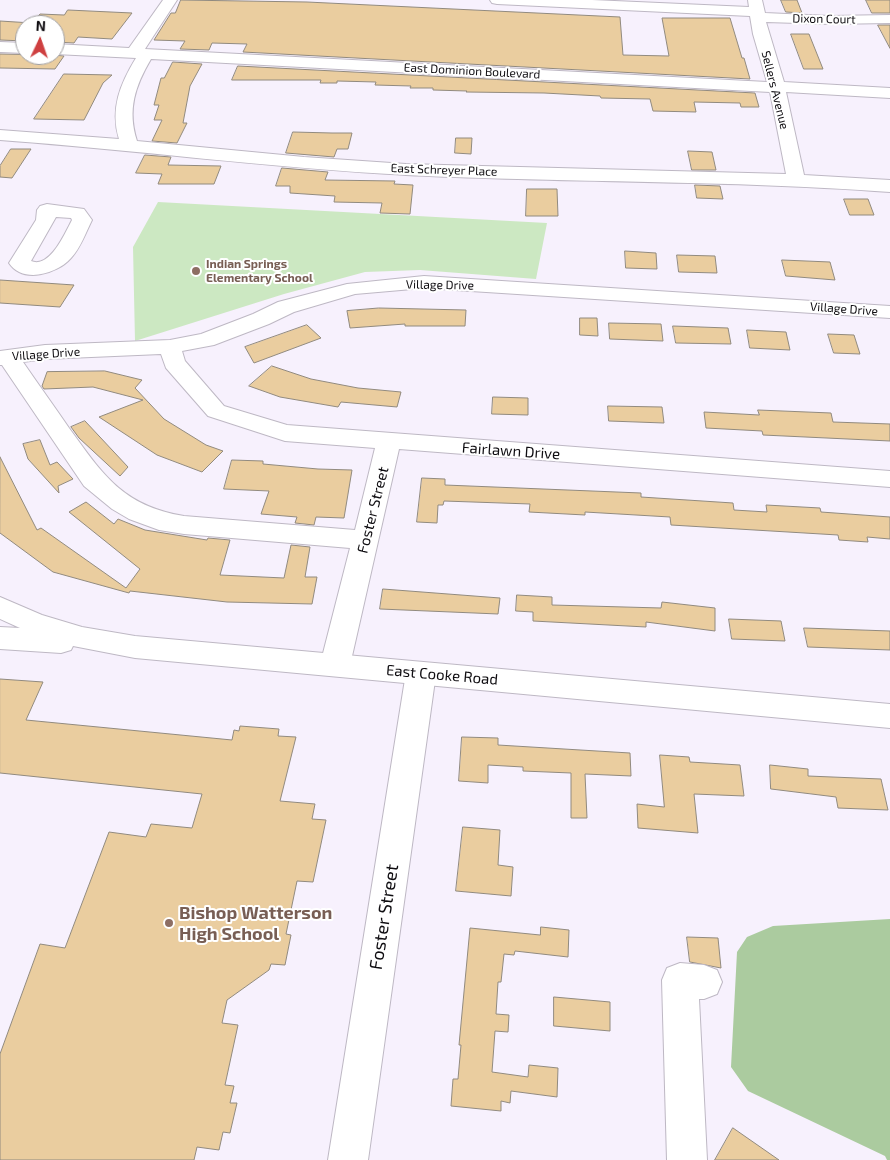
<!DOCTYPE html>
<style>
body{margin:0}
#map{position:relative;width:890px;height:1160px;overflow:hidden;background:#f7f1fd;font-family:"Exo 2",sans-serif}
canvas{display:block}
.north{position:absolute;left:15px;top:15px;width:50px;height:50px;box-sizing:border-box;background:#fff;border:1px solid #9f9ea0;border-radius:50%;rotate:3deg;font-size:14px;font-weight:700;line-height:20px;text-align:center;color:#0f0d11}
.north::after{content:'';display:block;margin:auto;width:18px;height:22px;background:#ce3f40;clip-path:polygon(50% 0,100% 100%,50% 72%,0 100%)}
</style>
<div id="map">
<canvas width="890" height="1160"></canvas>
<div class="north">N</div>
</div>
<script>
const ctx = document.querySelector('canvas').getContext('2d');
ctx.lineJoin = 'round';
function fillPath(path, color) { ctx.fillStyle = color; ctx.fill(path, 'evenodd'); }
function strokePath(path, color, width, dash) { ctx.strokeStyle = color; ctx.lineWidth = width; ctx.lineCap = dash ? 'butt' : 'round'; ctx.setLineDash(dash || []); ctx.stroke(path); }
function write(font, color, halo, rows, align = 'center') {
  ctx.font = font + ' "Exo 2",sans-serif'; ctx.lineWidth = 4; ctx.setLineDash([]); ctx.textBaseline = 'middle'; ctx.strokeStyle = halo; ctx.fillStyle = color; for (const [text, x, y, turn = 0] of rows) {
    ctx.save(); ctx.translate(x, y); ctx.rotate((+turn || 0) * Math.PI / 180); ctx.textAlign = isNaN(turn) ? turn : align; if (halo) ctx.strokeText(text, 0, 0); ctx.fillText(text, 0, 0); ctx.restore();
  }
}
const green = new Path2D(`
 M 158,202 L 547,223 L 536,279 L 420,270 L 365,272 L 284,294 L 135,341 L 133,247 Z`);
const forest = new Path2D(`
 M 890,919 L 890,1160 L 887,1160 L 885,1156 L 748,1091 L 731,1067 L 737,952 L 747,937 L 773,926 Z`);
const building = new Path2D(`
 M 181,0 L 307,2 L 620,17 L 623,55 L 669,56 L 662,18 L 730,18 L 742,58 L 744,58 L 750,79 L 243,52 L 247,44 L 212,43 L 209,50 L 180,49 L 185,41 L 154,40 L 171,13 L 175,13 Z
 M 781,0 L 797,0 L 802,13 L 786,12 Z
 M 866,0 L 890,0 L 890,13 L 872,13 Z
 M 68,10 L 132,13 L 112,39 L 78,37 L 74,43 L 55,42 L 55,25 L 25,25 L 25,41 L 0,40 L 0,21 L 32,23 L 40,14 L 64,15 Z
 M 878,25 L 890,25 L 890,48 Z
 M 791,34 L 809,34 L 823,69 L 804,69 Z
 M 0,54 L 54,55 L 64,56 L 55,69 L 0,68 Z
 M 173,62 L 202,64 L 190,86 L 183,123 L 187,123 L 177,143 L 152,141 L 162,120 L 154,120 L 159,105 L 154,105 L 161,78 L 164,78 Z
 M 238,66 L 755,93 L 759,107 L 741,107 L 740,103 L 694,102 L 696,112 L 653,111 L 650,99 L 601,98 L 600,96 L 544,93 L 466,92 L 467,91 L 433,90 L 433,88 L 410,88 L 411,86 L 375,85 L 376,82 L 337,81 L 337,83 L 320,83 L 321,80 L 232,80 Z
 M 64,74 L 112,75 L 103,83 L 84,120 L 34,119 Z
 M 293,132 L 332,133 L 352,133 L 348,149 L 337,149 L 334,157 L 286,153 Z
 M 456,138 L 472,138 L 471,154 L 455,153 Z
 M 11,149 L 31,149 L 12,178 L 0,177 L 0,166 Z
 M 688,151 L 712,152 L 716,170 L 692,170 Z
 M 145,155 L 171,157 L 168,165 L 221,166 L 214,184 L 158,184 L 162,174 L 136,173 Z
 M 282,168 L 328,172 L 325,180 L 395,181 L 394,184 L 413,185 L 410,214 L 380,213 L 382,203 L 334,202 L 335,196 L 290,193 L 290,186 L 276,186 Z
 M 695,185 L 720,186 L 723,199 L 697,198 Z
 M 527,189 L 557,189 L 558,216 L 526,216 Z
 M 844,199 L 868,199 L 874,215 L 850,215 Z
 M 625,251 L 656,253 L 657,269 L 626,268 Z
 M 677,255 L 715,256 L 717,273 L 679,272 Z
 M 782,260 L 830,262 L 835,280 L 786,276 Z
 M 0,280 L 74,285 L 60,307 L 0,303 Z
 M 379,308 L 466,310 L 465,326 L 405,326 L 405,324 L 350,328 L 347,311 Z
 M 580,318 L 597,318 L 598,336 L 580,335 Z
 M 609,323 L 661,324 L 663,341 L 610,339 Z
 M 307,325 L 321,338 L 254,363 L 245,347 Z
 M 673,326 L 728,328 L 731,344 L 676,343 Z
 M 747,330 L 786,332 L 790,350 L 750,348 Z
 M 828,334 L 854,335 L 860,354 L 834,353 Z
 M 272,366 L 311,379 L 358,388 L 401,392 L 397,407 L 341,402 L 338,407 L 280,397 L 249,386 Z
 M 105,371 L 142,380 L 135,388 L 164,419 L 206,445 L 223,451 L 202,472 L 157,455 L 99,417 L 143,400 L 93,387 L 44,389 L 42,386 L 47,372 Z
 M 493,397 L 528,398 L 528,415 L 492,414 Z
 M 608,406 L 662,407 L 664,423 L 609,421 Z
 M 758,410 L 831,413 L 833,422 L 890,424 L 890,441 L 763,435 L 762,431 L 706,428 L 704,412 L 759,415 Z
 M 85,421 L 128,467 L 120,476 L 79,438 L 71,427 Z
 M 40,440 L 50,465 L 57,462 L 73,479 L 58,486 L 59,493 L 28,459 L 23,444 Z
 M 0,457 L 37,530 L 41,528 L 126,588 L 140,569 L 69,512 L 86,502 L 114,524 L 118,519 L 145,530 L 207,540 L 208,538 L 230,540 L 220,575 L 284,578 L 291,545 L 310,547 L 305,577 L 317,577 L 312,604 L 227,602 L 130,591 L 129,593 L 53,572 L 0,533 Z
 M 232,460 L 263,461 L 263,464 L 318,469 L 352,470 L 344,518 L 316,517 L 314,525 L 295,523 L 297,517 L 261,514 L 269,491 L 224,489 Z
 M 422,478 L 445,479 L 445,485 L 641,493 L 641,497 L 733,503 L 734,510 L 767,512 L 766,505 L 820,508 L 821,512 L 890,517 L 890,539 L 867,537 L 868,542 L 839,540 L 838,535 L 671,525 L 670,517 L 585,512 L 585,515 L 529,512 L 530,504 L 444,501 L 443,505 L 438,505 L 437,523 L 417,522 Z
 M 383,589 L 500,598 L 498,614 L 380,609 Z
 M 517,595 L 552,597 L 552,605 L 661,608 L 662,602 L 715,608 L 715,631 L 646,622 L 646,627 L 533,621 L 533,612 L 516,611 Z
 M 729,619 L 781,621 L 785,641 L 732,639 Z
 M 804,628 L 890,631 L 890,650 L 808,647 Z
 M 0,679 L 43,682 L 26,720 L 232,740 L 234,730 L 239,731 L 240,726 L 279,729 L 278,736 L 296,737 L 280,801 L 315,804 L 312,819 L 326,820 L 313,882 L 297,881 L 286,934 L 291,935 L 285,965 L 271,964 L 269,970 L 227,1000 L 222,1023 L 238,1025 L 225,1085 L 234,1086 L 230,1103 L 237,1103 L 230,1133 L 223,1132 L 219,1150 L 197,1147 L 194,1160 L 0,1160 L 0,1054 L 40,944 L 65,948 L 109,832 L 146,837 L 151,824 L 192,828 L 202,794 L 0,773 Z
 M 462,737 L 498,738 L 498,745 L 630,753 L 631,776 L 585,774 L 587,818 L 571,818 L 571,773 L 523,771 L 523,767 L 488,765 L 488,783 L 459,781 Z
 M 660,755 L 689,757 L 690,762 L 740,765 L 744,796 L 694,794 L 698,833 L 638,828 L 637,804 L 664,807 Z
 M 770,765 L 808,769 L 808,776 L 881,779 L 888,810 L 838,808 L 836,797 L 771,789 Z
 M 463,827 L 500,830 L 498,865 L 513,867 L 511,896 L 456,891 Z
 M 541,927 L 569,930 L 568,957 L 515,951 L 514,955 L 504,954 L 501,982 L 498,982 L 496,1014 L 509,1015 L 508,1032 L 495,1031 L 492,1072 L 528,1077 L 529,1065 L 558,1068 L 557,1097 L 511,1091 L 510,1103 L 501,1101 L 501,1111 L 451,1106 L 453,1079 L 458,1079 L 461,1045 L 459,1045 L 470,928 L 540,935 Z
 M 687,937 L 718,938 L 721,968 L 690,962 Z
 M 554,997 L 610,1002 L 610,1031 L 554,1026 Z
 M 733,1128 L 779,1160 L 715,1160 Z`);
const minor = new Path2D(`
 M 163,0 L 177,0 L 145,49 L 767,82 L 753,34 L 750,16 L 497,4 L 492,3 L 490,0 L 592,0 L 749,7 L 748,0 L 762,0 L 765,13 L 830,16 L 890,15 L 890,23 L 830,24 L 766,22 L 784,82 L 890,88 L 890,98 L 786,92 L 804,175 L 890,180 L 890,192 C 729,180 568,183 406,175 C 271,168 136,150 0,140 L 0,130 L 119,139 C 110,109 120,84 136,58 L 55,54 L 55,44 L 129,48 ZM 151,59 L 770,92 L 786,174 L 406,164 L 304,157 L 137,141 C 127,110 135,86 151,59 Z
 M 0,42 L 25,43 L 25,53 L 0,52 Z
 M 47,204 L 84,209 L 92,220 C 86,232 80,249 71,258 C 57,274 23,284 9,263 L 36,220 L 37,210 L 40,206 ZM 56,217 L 71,218 L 72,220 C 65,233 50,269 31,261 Z
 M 424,276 L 890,306 L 890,318 L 424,288 L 355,294 L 294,312 L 269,324 L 214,345 L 182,351 L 185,361 L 224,406 L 287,425 L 890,471 L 890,487 L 399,449 L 350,665 L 345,673 L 335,676 L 325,673 L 320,665 L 350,548 L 184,534 L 159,530 L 129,519 L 112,509 L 84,486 L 2,365 L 0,365 L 0,351 L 45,345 L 170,340 L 201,334 L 253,314 L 278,302 L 347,284 ZM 161,354 L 166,368 L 208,416 L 285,441 L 375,448 L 355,530 L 184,516 C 123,506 103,475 69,428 C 54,406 38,384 23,362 L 45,359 Z
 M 421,662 L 431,665 L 436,673 L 368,1160 L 328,1160 L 406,673 L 411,665 Z
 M 680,963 L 704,965 L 717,970 L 722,982 L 717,994 L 704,999 L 699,999 L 707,1160 L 667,1160 L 662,980 L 667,968 Z`);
const major = new Path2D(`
 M 0,597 L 42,615 L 82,627 L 135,636 L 890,704 L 890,728 L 135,658 L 73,646 L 71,650 L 61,653 L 0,649 L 0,627 L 20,628 L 0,619 Z`);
const markers = [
 [196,271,5,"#8d6e63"],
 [169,923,5,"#8d6e63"]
];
const farStreetnames = [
 ["Dixon Court",824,19,1],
 ["East Dominion Boulevard",472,71,3],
 ["Sellers Avenue",775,90,76],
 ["East Schreyer Place",444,170,2],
 ["Village Drive",440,285,1],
 ["Village Drive",844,309,4],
 ["Village Drive",46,354,-4]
];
const farEducationnames = [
 ["Indian Springs",206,264],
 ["Elementary School",206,278]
];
const streetNames = [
 ["Fairlawn Drive",511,451,4],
 ["Foster Street",373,510,-76],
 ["East Cooke Road",442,675,5]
];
const nearEducationnames = [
 ["Bishop Watterson",179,913],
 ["High School",179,934]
];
const nearStreetnames = [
 ["Foster Street",384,917,-81]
];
fillPath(green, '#cce8c2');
fillPath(forest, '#abcb9f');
fillPath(building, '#eacd9f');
strokePath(building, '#918a7f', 1);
strokePath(minor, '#beb8c4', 2);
strokePath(major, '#beb8c4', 2);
fillPath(minor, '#fff');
fillPath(major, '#fff');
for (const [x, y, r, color] of markers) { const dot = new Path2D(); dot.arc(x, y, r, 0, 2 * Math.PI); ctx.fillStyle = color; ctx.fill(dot); strokePath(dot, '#fff', 2); }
write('12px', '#0f0d11', '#fff', farStreetnames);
write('bold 12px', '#785e54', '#fff', farEducationnames, 'left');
write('15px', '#0f0d11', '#fff', streetNames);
write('bold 18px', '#785e54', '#fff', nearEducationnames, 'left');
write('18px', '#0f0d11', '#fff', nearStreetnames);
</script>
